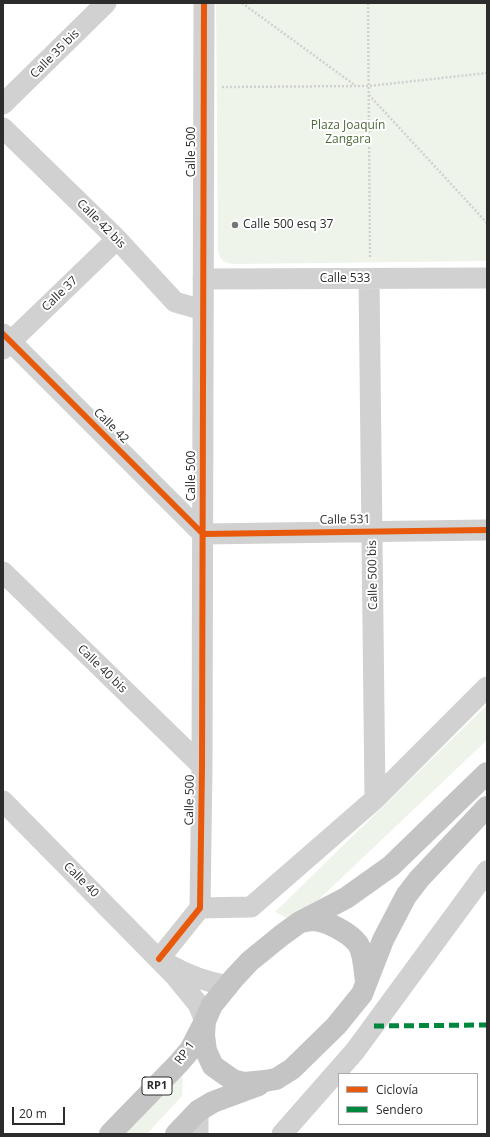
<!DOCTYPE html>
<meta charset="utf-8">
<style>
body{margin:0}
#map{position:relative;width:490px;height:1137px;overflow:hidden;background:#fff;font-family:"Open Sans",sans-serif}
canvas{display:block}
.frame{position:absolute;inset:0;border:4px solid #2c2c2c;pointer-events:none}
.legend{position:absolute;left:338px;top:1073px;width:140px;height:52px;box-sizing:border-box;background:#fff;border:1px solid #ababab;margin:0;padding:5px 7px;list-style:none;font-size:12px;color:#2c2c2c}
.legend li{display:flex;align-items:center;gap:8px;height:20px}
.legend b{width:20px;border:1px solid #ababab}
.scale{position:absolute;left:12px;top:1107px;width:53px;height:18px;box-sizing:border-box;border:2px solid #2c2c2c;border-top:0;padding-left:5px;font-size:12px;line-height:14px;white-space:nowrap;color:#2c2c2c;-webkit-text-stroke:3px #fff;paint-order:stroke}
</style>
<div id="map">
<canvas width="490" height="1137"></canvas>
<div class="frame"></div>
<ul class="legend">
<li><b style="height:5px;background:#e8590c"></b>Ciclovía</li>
<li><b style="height:5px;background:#00873e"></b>Sendero</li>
</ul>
<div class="scale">20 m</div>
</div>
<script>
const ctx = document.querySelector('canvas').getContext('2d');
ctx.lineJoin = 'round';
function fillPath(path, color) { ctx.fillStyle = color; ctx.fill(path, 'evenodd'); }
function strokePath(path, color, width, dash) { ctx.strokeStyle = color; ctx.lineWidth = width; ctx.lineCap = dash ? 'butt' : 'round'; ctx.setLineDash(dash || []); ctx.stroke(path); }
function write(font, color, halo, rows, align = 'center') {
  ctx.font = font + ' "Open Sans",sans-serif'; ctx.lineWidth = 4; ctx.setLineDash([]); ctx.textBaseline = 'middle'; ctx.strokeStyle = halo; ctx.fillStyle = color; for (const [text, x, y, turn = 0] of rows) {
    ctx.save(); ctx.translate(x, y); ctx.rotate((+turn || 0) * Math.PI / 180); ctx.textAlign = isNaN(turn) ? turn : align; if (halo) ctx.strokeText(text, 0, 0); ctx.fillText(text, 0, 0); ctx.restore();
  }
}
const green = new Path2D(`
 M 216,3 L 487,3 L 487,261 L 234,264 C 225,263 220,261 218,251 Z
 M 487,705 L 487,740 L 295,922 L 275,912 Z
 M 181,1076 L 183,1078 L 182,1096 L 147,1134 L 125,1134 Z`);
const path = new Path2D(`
 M 242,3 L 356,86
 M 368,3 L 370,257
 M 222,87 L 369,86 L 487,73
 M 369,95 L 487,223`);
const street = new Path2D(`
 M 3,104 L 106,3
 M 3,128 L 117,239 L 175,302 L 203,310
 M 203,279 L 487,278
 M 369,279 L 375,799
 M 3,334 L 203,534 L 487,530
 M 3,349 L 117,239
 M 3,572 L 202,766
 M 3,801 L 176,977 L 198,1004 L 205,1021
 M 200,908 L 251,907 L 375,799 L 487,687
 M 159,959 L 200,908 L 202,766 L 204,3
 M 168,964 C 187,975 207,982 228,986
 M 198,1111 L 198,1134
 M 282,1134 L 355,1051 L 487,871`);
const primary = new Path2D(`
 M 487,773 L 391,866 L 346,898 L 300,922 L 282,935 L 250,961 L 234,978 L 212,1005 L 205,1021 L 204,1035 L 206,1051 L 213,1066 L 233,1080 L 244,1083 L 265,1081 L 276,1079 L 292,1069 L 336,1026 L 362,994 L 383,940 L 406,896 L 419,879 L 487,807
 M 301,922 C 305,921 310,920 314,920 C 327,921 350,933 358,944 C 364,953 364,969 366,981
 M 110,1134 L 178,1064 L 190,1050 L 204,1023
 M 176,1134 L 198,1111 L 213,1102 L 259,1085`);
const quiet = new Path2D(`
 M 374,1026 L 487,1025`);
const cycleway = new Path2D(`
 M 3,334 L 203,534 L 487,530
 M 159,959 L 200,908 L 202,766 L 204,3`);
const markers = [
 [235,225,4,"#767676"]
];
const shields = [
 [157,1086,30]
];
const shieldNames = [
 ["RP1",157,1086]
];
const streetNames = [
 ["Calle 35 bis",55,54,-45],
 ["Calle 500",192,152,-90],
 ["Calle 42 bis",101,224,45],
 ["Calle 533",345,279],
 ["Calle 37",60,294,-44],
 ["Calle 42",111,426,45],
 ["Calle 500",192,476,-90],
 ["Calle 531",345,520,-1],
 ["Calle 500 bis",373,575,-91],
 ["Calle 40 bis",102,669,44],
 ["Calle 500",190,800,-89],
 ["Calle 40",81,880,45],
 ["RP 1",185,1053,-54]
];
const parkNames = [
 ["Plaza Joaquín",348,126],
 ["Zangara",348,140]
];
const poiNames = [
 ["Calle 500 esq 37",243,225]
];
fillPath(green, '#eef4ea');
strokePath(path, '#d1d1d1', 2.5, [2, 2]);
strokePath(street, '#d1d1d1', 21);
strokePath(primary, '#c4c4c4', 22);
strokePath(quiet, '#00873e', 5, [10, 5]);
strokePath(cycleway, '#e8590c', 6);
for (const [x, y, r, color] of markers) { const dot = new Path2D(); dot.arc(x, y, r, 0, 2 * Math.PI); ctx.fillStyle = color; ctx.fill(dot); strokePath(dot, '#fff', 1.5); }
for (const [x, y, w] of shields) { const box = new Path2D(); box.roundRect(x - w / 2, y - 9, w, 18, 3); ctx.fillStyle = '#fff'; ctx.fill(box); strokePath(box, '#2c2c2c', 1); }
write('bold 11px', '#2c2c2c', null, shieldNames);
write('12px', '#2c2c2c', '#fff', streetNames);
write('12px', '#4c6a38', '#fff', parkNames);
write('12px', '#2c2c2c', '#fff', poiNames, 'left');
</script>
